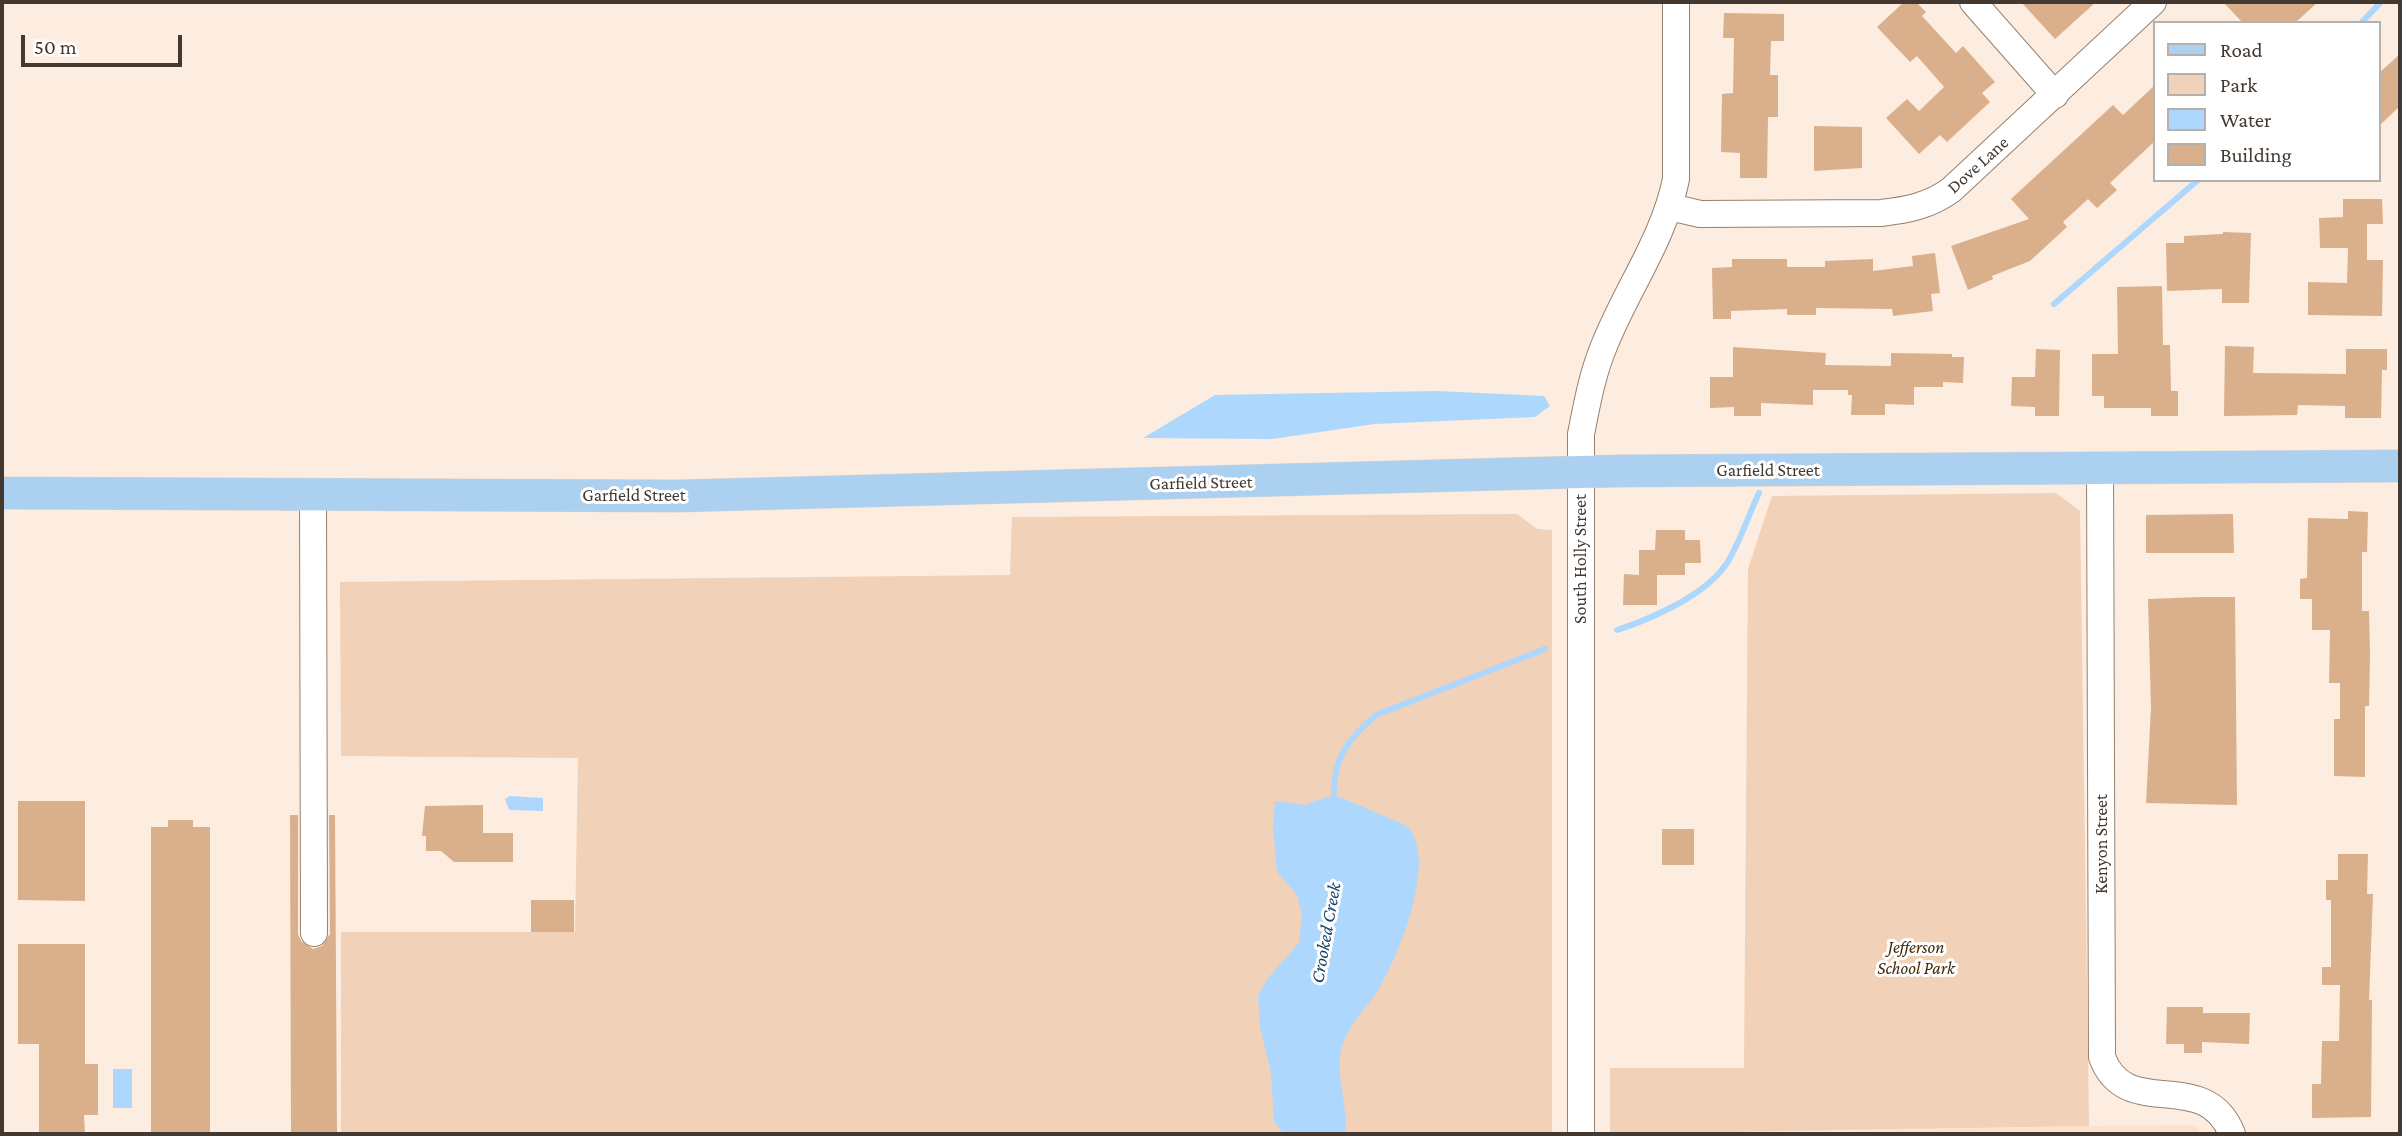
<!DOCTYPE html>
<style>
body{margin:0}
#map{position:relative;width:2402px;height:1136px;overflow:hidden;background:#fcede0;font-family:"Crimson Pro",serif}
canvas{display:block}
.frame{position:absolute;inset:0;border:4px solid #433930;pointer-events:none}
.legend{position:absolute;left:2153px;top:21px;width:228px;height:161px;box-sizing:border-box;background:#fff;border:2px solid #b4b0ac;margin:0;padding:9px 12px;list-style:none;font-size:21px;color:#433930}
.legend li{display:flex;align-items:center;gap:14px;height:35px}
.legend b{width:35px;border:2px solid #b4b0ac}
.scale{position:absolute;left:21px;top:35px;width:161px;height:32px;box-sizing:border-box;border:4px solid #433930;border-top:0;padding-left:9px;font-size:21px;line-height:24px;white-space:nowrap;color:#433930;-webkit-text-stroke:5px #fff;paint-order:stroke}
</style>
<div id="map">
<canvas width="2402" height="1136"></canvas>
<div class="frame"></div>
<ul class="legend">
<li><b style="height:9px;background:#acd0f0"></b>Road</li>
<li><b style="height:19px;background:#f1d1b7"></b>Park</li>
<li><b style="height:19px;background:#aed7fe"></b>Water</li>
<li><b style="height:19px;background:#daaf8c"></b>Building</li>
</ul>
<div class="scale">50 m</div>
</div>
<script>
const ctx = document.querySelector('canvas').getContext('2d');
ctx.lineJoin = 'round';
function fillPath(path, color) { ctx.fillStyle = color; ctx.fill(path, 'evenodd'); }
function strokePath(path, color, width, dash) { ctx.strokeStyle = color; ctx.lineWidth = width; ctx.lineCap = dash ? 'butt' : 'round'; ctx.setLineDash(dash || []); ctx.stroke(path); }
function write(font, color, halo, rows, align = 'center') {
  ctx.font = font + ' "Crimson Pro",serif'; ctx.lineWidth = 6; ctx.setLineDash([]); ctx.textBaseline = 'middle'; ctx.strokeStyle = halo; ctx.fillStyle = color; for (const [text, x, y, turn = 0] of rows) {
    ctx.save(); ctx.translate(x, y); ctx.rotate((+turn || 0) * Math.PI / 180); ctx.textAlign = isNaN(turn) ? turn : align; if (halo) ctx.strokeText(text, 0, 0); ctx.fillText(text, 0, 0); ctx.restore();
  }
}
const built = new Path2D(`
 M 2195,1125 L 2202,1134 L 1718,1134 L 2089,1126 Z`);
const green = new Path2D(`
 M 2056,493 L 2080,511 L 2089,1126 L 1610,1134 L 1610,1068 L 1744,1068 L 1748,569 L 1772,496 Z
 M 1517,514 L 1537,529 L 1552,530 L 1552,1134 L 341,1134 L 341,932 L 575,932 L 578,758 L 341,756 L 340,582 L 1010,575 L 1012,517 Z`);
const water = new Path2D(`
 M 1437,391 L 1544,396 L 1550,406 L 1535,417 L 1375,424 L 1272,439 L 1143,438 L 1215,395 Z
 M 510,796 L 543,798 L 543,811 L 509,810 L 505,799 Z
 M 1328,797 L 1342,798 L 1405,825 C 1440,853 1400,952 1381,985 C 1370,1005 1351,1021 1343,1043 C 1333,1073 1349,1104 1345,1134 L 1284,1134 L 1274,1121 L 1271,1073 L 1260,1027 L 1258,996 L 1268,978 L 1299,943 L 1302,914 L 1297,895 L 1277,872 L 1273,829 L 1275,801 L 1304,805 Z
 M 113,1069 L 132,1069 L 132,1108 L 113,1108 Z`);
const stream = new Path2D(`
 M 2361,23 L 2381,2
 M 2054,304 L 2198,180
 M 1617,630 C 1651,619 1703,596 1724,567 C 1737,551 1749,513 1759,493
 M 1334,803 C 1332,760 1344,743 1376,715 L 1545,649`);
const building = new Path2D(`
 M 1904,2 L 1916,2 L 1926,12 L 1922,16 L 1956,53 L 1963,46 L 1995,82 L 1982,93 L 1990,102 L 1947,142 L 1940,135 L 1919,154 L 1886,118 L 1907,99 L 1919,111 L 1944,87 L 1917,56 L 1910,62 L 1877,27 Z
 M 2021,2 L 2096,2 L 2055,39 Z
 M 2223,2 L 2318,2 L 2295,23 L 2243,23 Z
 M 1724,13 L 1784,14 L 1784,41 L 1771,41 L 1770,75 L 1778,75 L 1778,117 L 1768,117 L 1767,178 L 1740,178 L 1740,153 L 1721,152 L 1722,94 L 1733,93 L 1734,38 L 1723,38 Z
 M 2400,54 L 2400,106 L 2379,126 L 2379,73 Z
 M 2155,85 L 2155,141 L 2110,183 L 2117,190 L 2097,208 L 2088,199 L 2063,222 L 2067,227 L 2030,261 L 1992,276 L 1993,279 L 1968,290 L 1951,246 L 2029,219 L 2011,199 L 2113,105 L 2123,115 Z
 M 1814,126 L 1862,127 L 1862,168 L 1814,171 Z
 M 2343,199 L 2382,199 L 2383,224 L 2367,224 L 2367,260 L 2383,260 L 2382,316 L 2308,315 L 2308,282 L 2347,283 L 2348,248 L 2320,248 L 2319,218 L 2343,217 Z
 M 2223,232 L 2251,233 L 2249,303 L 2222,303 L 2222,289 L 2167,291 L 2166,243 L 2184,243 L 2184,236 L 2223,234 Z
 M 1935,253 L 1940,293 L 1931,294 L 1933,311 L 1893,316 L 1892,309 L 1816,308 L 1816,315 L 1787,315 L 1787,309 L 1731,311 L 1731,319 L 1713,319 L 1712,268 L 1732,267 L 1732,259 L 1787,259 L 1787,267 L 1825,267 L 1825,261 L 1873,259 L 1873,271 L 1913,266 L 1912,256 Z
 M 2162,286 L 2163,345 L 2170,345 L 2171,391 L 2178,391 L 2178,416 L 2151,416 L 2151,408 L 2104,408 L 2104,396 L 2092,396 L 2092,354 L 2118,354 L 2117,287 Z
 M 2225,346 L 2254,347 L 2253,373 L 2346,374 L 2346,349 L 2387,349 L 2387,370 L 2382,370 L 2381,418 L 2345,418 L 2345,406 L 2298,405 L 2297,415 L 2224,416 Z
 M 1733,347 L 1826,353 L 1825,365 L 1891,366 L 1891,353 L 1952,354 L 1952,357 L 1964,357 L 1963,383 L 1943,382 L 1943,387 L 1914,387 L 1914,405 L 1885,404 L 1885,415 L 1851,415 L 1852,395 L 1848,395 L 1848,390 L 1813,390 L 1813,405 L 1761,403 L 1761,416 L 1734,416 L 1734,407 L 1710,408 L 1710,377 L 1733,377 Z
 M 2036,349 L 2060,350 L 2059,416 L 2035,416 L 2035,407 L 2011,406 L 2012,377 L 2035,377 Z
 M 2348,511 L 2368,512 L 2367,552 L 2362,552 L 2362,611 L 2369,611 L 2370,653 L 2369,706 L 2365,706 L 2365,777 L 2334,776 L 2334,719 L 2340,719 L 2340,683 L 2329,683 L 2330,630 L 2312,630 L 2312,599 L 2300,599 L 2300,579 L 2307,578 L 2308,518 L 2348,519 Z
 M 2233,514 L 2234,553 L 2146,553 L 2146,515 Z
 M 1656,530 L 1685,530 L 1685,540 L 1700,540 L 1701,563 L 1685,563 L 1685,575 L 1657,575 L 1657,605 L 1623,605 L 1624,574 L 1639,575 L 1639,550 L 1655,550 Z
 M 2201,597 L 2235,597 L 2237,805 L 2146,803 L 2151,708 L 2148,599 Z
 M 18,801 L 85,801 L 85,901 L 18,900 Z
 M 483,805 L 483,833 L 513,833 L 513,862 L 454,862 L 441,851 L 426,851 L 426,836 L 422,836 L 425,806 Z
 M 290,815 L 298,815 L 298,934 L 301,941 L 313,949 L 322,946 L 330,934 L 329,815 L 335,815 L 337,1134 L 291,1134 Z
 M 168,820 L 193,820 L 193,827 L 210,827 L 210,1134 L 151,1134 L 151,827 L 168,827 Z
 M 1662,829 L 1694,829 L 1694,865 L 1662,865 Z
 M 2338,854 L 2368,854 L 2367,894 L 2373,894 L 2369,1000 L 2372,1000 L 2371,1117 L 2312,1118 L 2312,1084 L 2321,1084 L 2322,1041 L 2339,1041 L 2340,985 L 2322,985 L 2322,967 L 2331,967 L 2331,900 L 2326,900 L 2326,880 L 2338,880 Z
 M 531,900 L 574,900 L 574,932 L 531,932 Z
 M 18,944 L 85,944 L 85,1064 L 98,1064 L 98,1115 L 84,1115 L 85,1134 L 39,1134 L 39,1044 L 18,1044 Z
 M 2167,1007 L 2203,1007 L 2203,1013 L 2250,1013 L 2249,1044 L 2202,1042 L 2202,1053 L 2184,1053 L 2184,1044 L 2166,1044 Z`);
const minor = new Path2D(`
 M 1973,2 L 2055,95
 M 1670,207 L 1700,214 L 1881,213 C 1907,210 1929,206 1951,190 L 2153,2
 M 2100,467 L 2102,1057 C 2126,1123 2205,1065 2232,1134
 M 313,494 L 314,933
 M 1581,1134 L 1581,434 C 1587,404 1592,375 1604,346 C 1626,290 1664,239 1676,179 L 1676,2`);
const major = new Path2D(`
 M 2,493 L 678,496 L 1618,471 L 2400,466`);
const streetNames = [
 ["Dove Lane",1978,165,-42],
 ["Garfield Street",1768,470],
 ["Garfield Street",1201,483,-1],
 ["Garfield Street",634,495],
 ["South Holly Street",1580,559,-90],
 ["Kenyon Street",2101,844,-90]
];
const parkNames = [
 ["Jefferson",1916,947],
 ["School Park",1916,968]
];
const waterNames = [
 ["Crooked Creek",1326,933,-80]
];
fillPath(built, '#fce2cd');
fillPath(green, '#f1d1b7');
fillPath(water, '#aed7fe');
strokePath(stream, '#aed7fe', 6);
fillPath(building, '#daaf8c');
strokePath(minor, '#97806d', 28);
strokePath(major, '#d6d3d1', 33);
strokePath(minor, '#fff', 26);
strokePath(major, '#acd0f0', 32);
write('18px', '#433930', '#fff', streetNames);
write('italic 18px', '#43270a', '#fff', parkNames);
write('italic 19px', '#144166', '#fff', waterNames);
</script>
